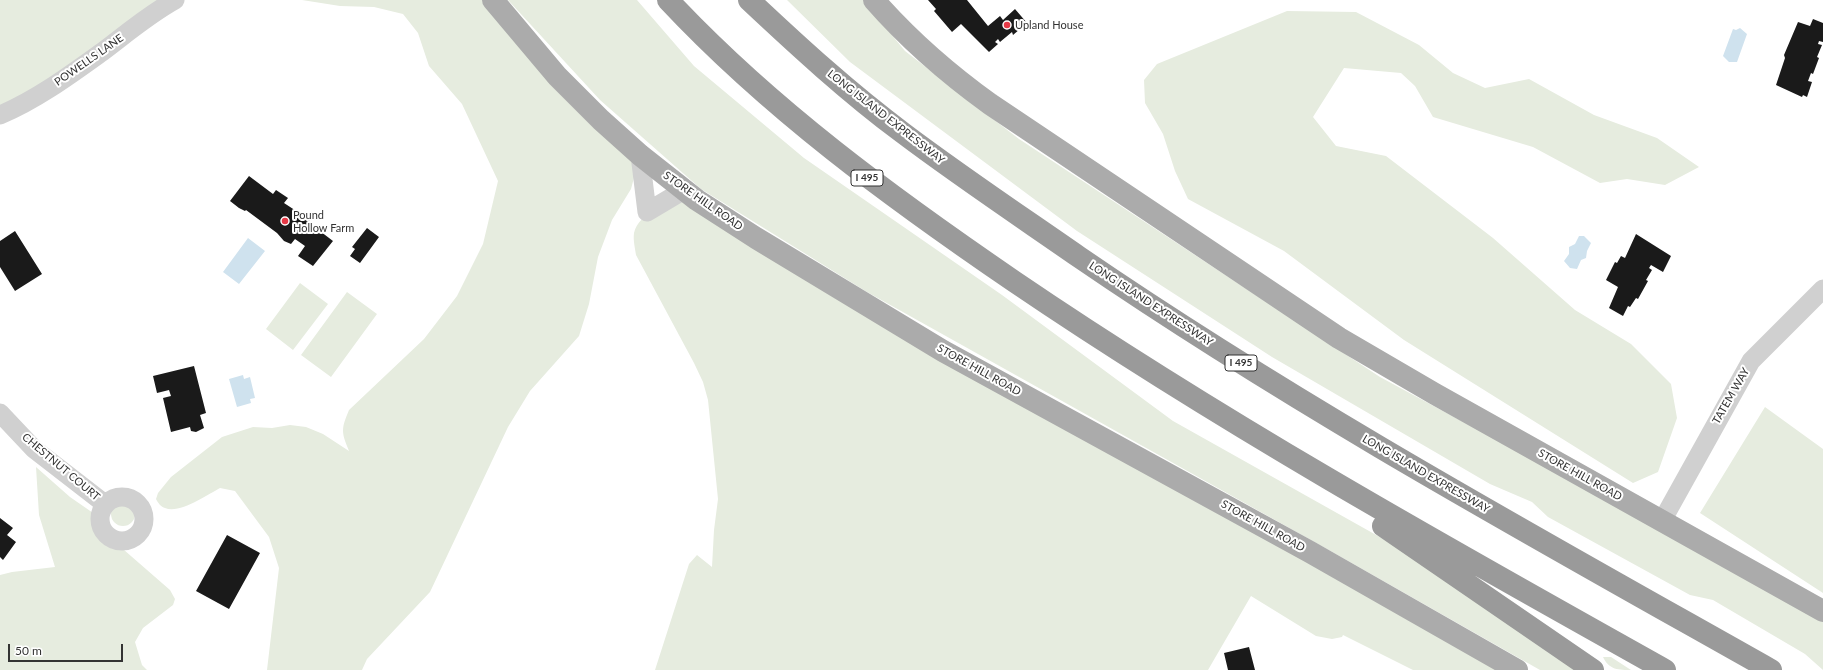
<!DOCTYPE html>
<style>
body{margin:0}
#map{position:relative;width:1823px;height:670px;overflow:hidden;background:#fff;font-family:Lato,sans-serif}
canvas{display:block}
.scale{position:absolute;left:8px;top:644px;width:115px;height:18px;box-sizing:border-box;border:2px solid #333;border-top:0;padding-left:5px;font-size:12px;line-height:14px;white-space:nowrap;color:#333;-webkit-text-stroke:3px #fff;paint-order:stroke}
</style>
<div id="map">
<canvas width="1823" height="670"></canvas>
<div class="scale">50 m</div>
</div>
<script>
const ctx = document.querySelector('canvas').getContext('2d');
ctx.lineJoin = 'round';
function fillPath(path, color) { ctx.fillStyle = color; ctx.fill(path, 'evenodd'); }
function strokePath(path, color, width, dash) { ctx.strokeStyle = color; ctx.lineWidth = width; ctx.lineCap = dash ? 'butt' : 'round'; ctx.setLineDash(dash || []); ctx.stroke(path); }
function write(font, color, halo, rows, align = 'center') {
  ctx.font = font + ' Lato,sans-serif'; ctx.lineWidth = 4; ctx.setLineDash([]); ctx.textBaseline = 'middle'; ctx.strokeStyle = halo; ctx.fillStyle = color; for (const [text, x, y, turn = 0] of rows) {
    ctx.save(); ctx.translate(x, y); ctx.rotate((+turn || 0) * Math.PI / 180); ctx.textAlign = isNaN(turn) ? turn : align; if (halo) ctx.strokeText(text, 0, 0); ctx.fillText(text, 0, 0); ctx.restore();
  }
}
const green = new Path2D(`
 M 0,0 L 175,0 L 0,116 Z
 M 302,0 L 493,0 L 640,155 L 631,189 L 612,220 L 598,257 L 589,304 L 579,336 L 530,391 L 508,427 L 430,592 L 367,659 L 362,670 L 267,670 L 279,568 L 269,537 L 235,491 L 220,488 C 207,495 180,514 165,508 C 161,507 158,503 156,499 L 158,493 L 171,477 L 222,437 L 253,427 L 272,428 L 290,425 L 306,427 L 323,434 L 349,451 C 341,432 341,429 349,410 L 424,339 L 457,296 L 483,244 L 498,181 L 462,104 L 429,66 L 418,33 L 403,14 L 374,7 L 340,6 Z
 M 508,0 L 637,0 L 694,66 L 804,158 L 1002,295 L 1173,421 L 1394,545 L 1575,670 L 1540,670 L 1327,549 L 867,292 L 701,189 L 600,100 Z
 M 787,0 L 863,0 L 905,51 L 1019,139 L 1380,377 L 1667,532 L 1823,620 L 1823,670 L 1805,654 L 1713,600 L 1690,595 L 1548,517 L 1532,502 L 1490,484 L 1272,357 L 1077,231 L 850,62 Z
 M 1287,11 L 1356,12 L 1419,45 L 1453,73 L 1485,88 L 1529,79 L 1594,115 L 1657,138 L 1699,167 L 1665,185 L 1627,179 L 1600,183 L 1533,147 L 1433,117 L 1415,86 L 1401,73 L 1344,68 L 1313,117 L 1336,146 L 1386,156 L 1493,238 L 1575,310 L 1631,344 L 1671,384 L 1677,418 L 1658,472 L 1633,483 L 1404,340 L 1284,251 L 1188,199 L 1175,171 L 1163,134 L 1145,103 L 1144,80 L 1157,64 Z
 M 684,190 L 1517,670 L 1413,670 L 1343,635 L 1342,637 L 1332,639 L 1316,636 L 1251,596 L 1208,670 L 655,670 L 689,564 L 697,555 L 712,567 L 714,530 L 718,499 L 708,400 L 703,382 L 694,363 L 636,255 C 635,248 633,240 634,233 C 639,213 668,201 684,190 Z
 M 300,283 L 328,304 L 293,350 L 266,329 Z
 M 347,292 L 377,314 L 331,377 L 301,355 Z
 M 1765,407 L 1823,449 L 1823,593 L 1700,513 Z
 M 36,467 L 70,497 L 96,515 L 108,536 L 170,590 L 175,599 L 173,605 L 143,628 L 135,642 L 142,665 L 147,670 L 0,670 L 0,575 L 12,572 L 55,567 L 39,515 Z
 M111 514a12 12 0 1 1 24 0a12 12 0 1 1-24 0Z
 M 1603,657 L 1611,657 L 1631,670 C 1619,670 1609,670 1603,657 Z`);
const water = new Path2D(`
 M 1740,28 L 1747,34 L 1737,62 L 1729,62 L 1723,56 L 1733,29 L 1736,30 Z
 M 1579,236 L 1584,236 L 1591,243 L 1587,251 L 1586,258 L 1581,260 L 1577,269 L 1570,268 L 1564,261 L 1569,254 L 1569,247 L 1575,244 Z
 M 248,238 L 265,251 L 239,284 L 223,272 Z
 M 243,375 L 244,379 L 250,377 L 255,398 L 250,399 L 251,403 L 237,407 L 229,379 Z`);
const building = new Path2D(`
 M 928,0 L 967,0 L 988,26 L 1000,16 L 1003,20 L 1015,9 L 1027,23 L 1013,35 L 1012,32 L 1000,42 L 998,39 L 995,42 L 998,44 L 989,52 L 961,24 L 952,32 L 934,11 L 936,9 Z
 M 1813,19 L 1823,23 L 1823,42 L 1819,41 L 1818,44 L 1822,45 L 1817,57 L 1819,58 L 1813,74 L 1811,73 L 1808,81 L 1812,82 L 1807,97 L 1803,95 L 1802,97 L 1776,85 L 1785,58 L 1784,55 L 1798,22 L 1810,26 Z
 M 249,176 L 273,194 L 276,190 L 288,198 L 284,203 L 310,220 L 308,222 L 333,241 L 313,266 L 298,256 L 305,246 L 295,239 L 291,244 L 284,241 L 277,233 L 246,210 L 245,211 L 239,208 L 230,201 Z
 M 367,228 L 379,237 L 360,263 L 350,256 L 355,249 L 352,247 Z
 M 15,231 L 42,274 L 15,291 L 0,267 L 0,241 Z
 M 1636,234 L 1671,256 L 1663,272 L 1651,265 L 1649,268 L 1652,270 L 1646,280 L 1648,281 L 1638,299 L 1636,298 L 1630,307 L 1628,306 L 1623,316 L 1609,308 L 1618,287 L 1606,280 L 1615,262 L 1617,263 L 1621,256 L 1625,258 Z
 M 194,366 L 206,413 L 200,415 L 204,428 L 196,432 L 191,431 L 190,427 L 171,432 L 163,398 L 171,396 L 169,390 L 157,393 L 153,376 Z
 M 0,518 L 13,528 L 7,535 L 16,542 L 3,560 L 0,557 Z
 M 227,535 L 260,553 L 229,609 L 196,591 Z
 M 1249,647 L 1255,670 L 1228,670 L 1224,653 Z`);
const minor = new Path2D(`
 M 0,115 C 36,100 70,75 102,52 C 126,34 148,15 175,0
 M 640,155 L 647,212 L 684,190
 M 0,413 L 34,449 L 105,504
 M100 519a22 22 0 1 1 44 0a22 22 0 1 1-44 0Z
 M 1662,521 L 1751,361 L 1823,289`);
const major = new Path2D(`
 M 493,0 L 557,76 L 601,120 L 640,155 L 697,200 L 756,238 L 943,351 L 1310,552 L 1517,670
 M 874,0 C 909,40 947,73 990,104 L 1339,338 L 1435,394 L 1823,611`);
const highway = new Path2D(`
 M 668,0 C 770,109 892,198 1015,282 C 1224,424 1445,547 1665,670
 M 749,0 C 798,46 848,92 903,133 C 960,176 1020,216 1079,257 C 1301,409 1537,538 1771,670
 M 1383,526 L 1593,670`);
const markers = [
 [1007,25,4,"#e63946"],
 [285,221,4,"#e63946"]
];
const shields = [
 [867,178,32],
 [1241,363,32]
];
const shieldNames = [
 ["I 495",867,178],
 ["I 495",1241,363]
];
const poiNames = [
 ["Upland House",1015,25],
 ["Pound",293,215],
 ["Hollow Farm",293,228]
];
const streetNames = [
 ["POWELLS LANE",89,60,-35],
 ["LONG ISLAND EXPRESSWAY",886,117,38],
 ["STORE HILL ROAD",703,201,35],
 ["LONG ISLAND EXPRESSWAY",1151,304,33],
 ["STORE HILL ROAD",979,370,29],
 ["TATEM WAY",1731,396,-60],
 ["CHESTNUT COURT",61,467,40],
 ["LONG ISLAND EXPRESSWAY",1426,474,30],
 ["STORE HILL ROAD",1580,475,29],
 ["STORE HILL ROAD",1263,526,29]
];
fillPath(green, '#e6ecdf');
fillPath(water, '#cfe2ee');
fillPath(building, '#1a1a1a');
strokePath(minor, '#d0d0d0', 19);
strokePath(major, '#ababab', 22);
strokePath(highway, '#9a9a9a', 22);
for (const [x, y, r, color] of markers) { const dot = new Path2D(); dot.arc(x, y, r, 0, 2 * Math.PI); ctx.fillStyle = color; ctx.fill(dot); strokePath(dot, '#fff', 1.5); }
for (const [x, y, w] of shields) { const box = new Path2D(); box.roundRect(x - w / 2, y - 8, w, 16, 3); ctx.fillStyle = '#fff'; ctx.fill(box); strokePath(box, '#333', 1); }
write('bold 10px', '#333', null, shieldNames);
write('11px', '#333', '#fff', poiNames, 'left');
write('11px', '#333', '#fff', streetNames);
</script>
